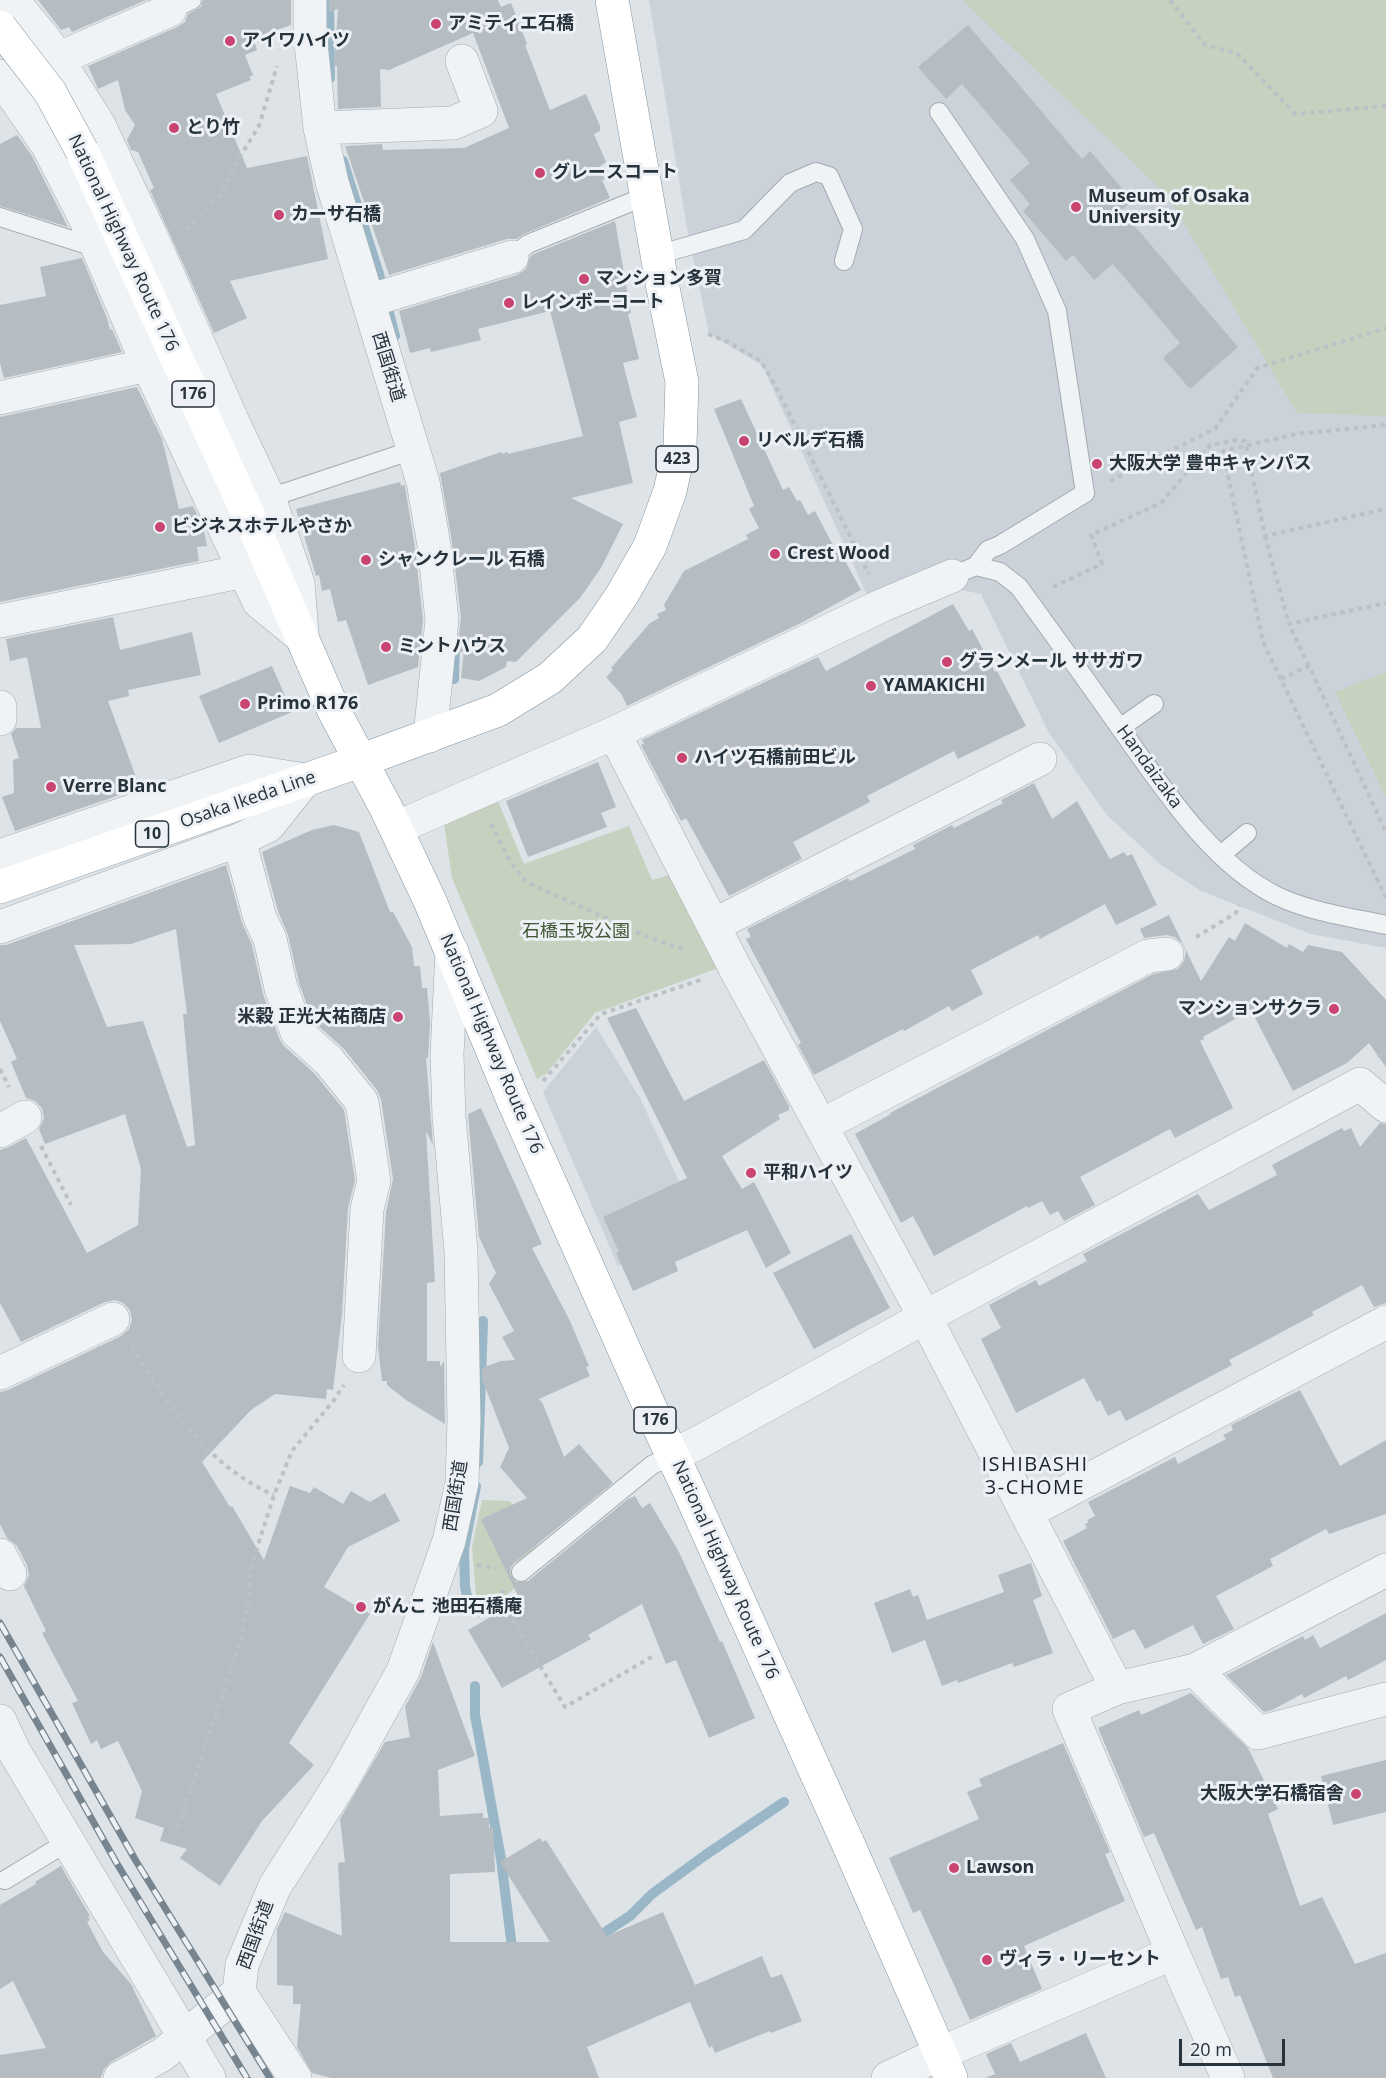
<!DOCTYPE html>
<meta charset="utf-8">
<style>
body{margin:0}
#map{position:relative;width:1386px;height:2078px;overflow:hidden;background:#dde3e7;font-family:"Open Sans",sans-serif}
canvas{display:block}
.scale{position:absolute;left:1179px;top:2039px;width:106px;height:27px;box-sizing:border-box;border:3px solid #27333d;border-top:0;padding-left:8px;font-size:18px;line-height:21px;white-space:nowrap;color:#27333d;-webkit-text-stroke:4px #edf1f5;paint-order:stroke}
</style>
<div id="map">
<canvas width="1386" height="2078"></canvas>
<div class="scale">20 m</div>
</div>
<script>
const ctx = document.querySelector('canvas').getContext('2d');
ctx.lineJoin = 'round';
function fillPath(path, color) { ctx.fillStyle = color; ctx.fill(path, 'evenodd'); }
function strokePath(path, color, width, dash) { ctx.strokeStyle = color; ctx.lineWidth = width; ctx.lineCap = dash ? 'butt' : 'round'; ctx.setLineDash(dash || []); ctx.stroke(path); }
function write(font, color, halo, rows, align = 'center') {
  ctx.font = font + ' "Open Sans","Noto Sans JP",sans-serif'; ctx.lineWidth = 6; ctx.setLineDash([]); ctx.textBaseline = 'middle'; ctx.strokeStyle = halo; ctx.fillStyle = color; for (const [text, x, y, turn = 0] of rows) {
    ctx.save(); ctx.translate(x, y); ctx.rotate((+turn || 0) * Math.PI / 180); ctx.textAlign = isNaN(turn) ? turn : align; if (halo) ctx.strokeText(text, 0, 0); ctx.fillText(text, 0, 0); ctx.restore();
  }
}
const built = new Path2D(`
 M 649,0 L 1386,0 L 1386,948 L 1311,934 L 1201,891 L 1160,864 L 1107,815 L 1049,733 L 981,594 L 957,589 L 868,597 L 762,365 L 709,334 L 687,228 Z
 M 596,1027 L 640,1098 L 678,1179 L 699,1230 L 618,1266 L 543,1092 Z`);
const green = new Path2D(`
 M 962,0 L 1386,0 L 1386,416 L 1297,413 L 1167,195 Z
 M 1386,672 L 1386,798 L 1335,692 Z
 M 498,801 L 524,864 L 629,826 L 652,880 L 673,874 L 718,968 L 595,1013 L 546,1074 L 537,1079 L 452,878 L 444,824 Z
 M 482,1500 L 510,1501 L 540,1550 L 510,1565 L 517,1586 L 478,1619 L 472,1547 Z`);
const stream = new Path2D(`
 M 329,0 L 330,78
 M 343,161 L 379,274 L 395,336
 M 454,679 L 455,644
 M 478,1462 L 483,1321
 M 469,1605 L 465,1587 L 464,1549 L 476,1486
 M 475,1686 L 475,1715 L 501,1859 L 513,1956
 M 593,1940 L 630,1916 L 652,1894 L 704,1856 L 784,1802`);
const building = new Path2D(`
 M 38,0 L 146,0 L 72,32 L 69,27 L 61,30 Z
 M 203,0 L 291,0 L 291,25 L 253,38 L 257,50 L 245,55 L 253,75 L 249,77 L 251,80 L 216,94 L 247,168 L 307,156 L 328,259 L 230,281 L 247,318 L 214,333 L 150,190 L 154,188 L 138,152 L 131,150 L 127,140 L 135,125 L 125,110 L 118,80 L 98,89 L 88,66 L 177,27 L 185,22 L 188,14 L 201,7 Z
 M 329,0 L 498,0 L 501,7 L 511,3 L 527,44 L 525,45 L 550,110 L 586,94 L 600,126 L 600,131 L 594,134 L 606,162 L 599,167 L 605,179 L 602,180 L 610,198 L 524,234 L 516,239 L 507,239 L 389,275 L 345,146 L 382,144 L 383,150 L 464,148 L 509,128 L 473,33 L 389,70 L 380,69 L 381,107 L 338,109 L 337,66 L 334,65 L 338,9 L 329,12 Z
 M 968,25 L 1082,159 L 1090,151 L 1133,201 L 1121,210 L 1238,347 L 1190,389 L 1163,358 L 1180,343 L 1113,264 L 1094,280 L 1073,255 L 1066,261 L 1023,211 L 1030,204 L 1010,180 L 1030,163 L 962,84 L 946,99 L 918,67 Z
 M 17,135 L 32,156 L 68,227 L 0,206 L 0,144 Z
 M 615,221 L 631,313 L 628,314 L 639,359 L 623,363 L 637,417 L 619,422 L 633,483 L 571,498 L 623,524 L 601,568 L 580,598 L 516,662 L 507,661 L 506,667 L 479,681 L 461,678 L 464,651 L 457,653 L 461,618 L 452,542 L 440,473 L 501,452 L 502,454 L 508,452 L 508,454 L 583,436 L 550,311 L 478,329 L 481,340 L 431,352 L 430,348 L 410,353 L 399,311 L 517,275 L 526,269 L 530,257 L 534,254 Z
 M 82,258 L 107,318 L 110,330 L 112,329 L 122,352 L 4,378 L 0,363 L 0,305 L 46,296 L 40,267 Z
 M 137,387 L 162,439 L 179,509 L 193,506 L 203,526 L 207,546 L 197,547 L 199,561 L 0,602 L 0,417 Z
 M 741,399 L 783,490 L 789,487 L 797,501 L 800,500 L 808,515 L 815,511 L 834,547 L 837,546 L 861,590 L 801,623 L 627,706 L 622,695 L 606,677 L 613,670 L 611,668 L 650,623 L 659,618 L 657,614 L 666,610 L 664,605 L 684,571 L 748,539 L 746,535 L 759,528 L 749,509 L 754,506 L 714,409 Z
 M 400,482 L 401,486 L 404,485 L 405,486 L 415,548 L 423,620 L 418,667 L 368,685 L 346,620 L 338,622 L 330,589 L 322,591 L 319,575 L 316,576 L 296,509 Z
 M 953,604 L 969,631 L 972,629 L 995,672 L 997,671 L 1026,726 L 958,759 L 954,751 L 867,796 L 870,802 L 793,842 L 802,859 L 729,896 L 686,818 L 681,821 L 641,745 L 644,744 L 642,740 L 818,657 L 826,671 Z
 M 113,617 L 120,650 L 192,632 L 201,675 L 128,690 L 129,696 L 108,701 L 140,788 L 15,831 L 2,797 L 14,793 L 13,760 L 19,758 L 11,734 L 16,728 L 41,728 L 27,657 L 10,661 L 6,639 Z
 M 272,666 L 292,712 L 219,743 L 199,696 Z
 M 598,762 L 616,807 L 601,813 L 607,827 L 528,857 L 506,801 Z
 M 1034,783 L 1052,819 L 1077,801 L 1110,859 L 1124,852 L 1127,856 L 1132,854 L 1157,905 L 1116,925 L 1105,904 L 1040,939 L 1038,935 L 971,970 L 983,994 L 952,1011 L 949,1006 L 904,1031 L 903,1029 L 814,1075 L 798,1045 L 801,1043 L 746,939 L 751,937 L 747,929 L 848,878 L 850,881 L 915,849 L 913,845 L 952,825 L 954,828 L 1003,803 L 1001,800 Z
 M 334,825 L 359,832 L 390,912 L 393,912 L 412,947 L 414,966 L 420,966 L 422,988 L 427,988 L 430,1023 L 428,1058 L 426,1058 L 433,1145 L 426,1131 L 435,1282 L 427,1283 L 427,1361 L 440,1361 L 440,1367 L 444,1361 L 445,1424 L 406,1400 L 387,1385 L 387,1381 L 382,1381 L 378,1346 L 386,1212 L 393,1179 L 381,1099 L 377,1090 L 344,1049 L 313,1021 L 299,983 L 288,935 L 278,911 L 262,852 L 312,830 Z
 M 226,865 L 242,923 L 252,945 L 263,994 L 279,1038 L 284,1046 L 315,1074 L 344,1110 L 355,1180 L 348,1208 L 342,1314 L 333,1390 L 327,1389 L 326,1399 L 275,1394 L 251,1410 L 202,1462 L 230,1507 L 232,1506 L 264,1560 L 290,1486 L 310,1493 L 314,1487 L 343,1504 L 351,1491 L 370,1502 L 385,1493 L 400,1521 L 348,1547 L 324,1587 L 370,1614 L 289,1743 L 314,1765 L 262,1821 L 220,1886 L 180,1858 L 187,1849 L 160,1841 L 164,1828 L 135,1818 L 142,1791 L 118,1741 L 101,1749 L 97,1740 L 91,1744 L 72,1703 L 78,1701 L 42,1633 L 46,1631 L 24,1586 L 29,1575 L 27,1565 L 17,1546 L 7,1538 L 0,1524 L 0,1392 L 8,1390 L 121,1336 L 129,1329 L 132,1320 L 130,1310 L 123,1303 L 115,1300 L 105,1302 L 21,1342 L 0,1303 L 0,1150 L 9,1147 L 26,1138 L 87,1253 L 138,1225 L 141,1169 L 125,1114 L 45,1144 L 39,1129 L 44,1118 L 42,1108 L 35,1101 L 26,1098 L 11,1062 L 17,1059 L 0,1021 L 0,945 L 6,945 ZM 176,929 L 187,1014 L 183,1014 L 195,1145 L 187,1147 L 143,1021 L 107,1027 L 74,945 L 131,944 Z
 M 1169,915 L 1201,981 L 1229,937 L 1235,941 L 1245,923 L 1287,948 L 1289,944 L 1303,952 L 1308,945 L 1342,952 L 1386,1000 L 1386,1067 L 1369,1043 L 1347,1063 L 1293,1091 L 1251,1010 L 1203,1037 L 1204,1039 L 1200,1041 L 1233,1108 L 1175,1138 L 1170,1129 L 1080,1177 L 1095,1205 L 1064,1221 L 1058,1211 L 1050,1215 L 1042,1201 L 1028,1208 L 1027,1206 L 934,1256 L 913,1216 L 901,1223 L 855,1134 L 891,1114 L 890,1113 L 1153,974 L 1178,969 L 1184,961 L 1186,951 L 1182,943 L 1175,937 L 1166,935 L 1144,938 L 1140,929 Z
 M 636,1008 L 684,1101 L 764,1060 L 789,1106 L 789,1110 L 778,1115 L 780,1119 L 722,1156 L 742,1189 L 754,1182 L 791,1253 L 766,1268 L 747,1230 L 675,1262 L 678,1271 L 633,1291 L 616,1253 L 619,1252 L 603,1217 L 687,1178 L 607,1018 Z
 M 481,1108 L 542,1244 L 532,1248 L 570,1321 L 589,1366 L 586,1367 L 590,1376 L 539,1399 L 543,1404 L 564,1457 L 579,1444 L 613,1483 L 514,1563 L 510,1569 L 510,1574 L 516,1582 L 528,1581 L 628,1499 L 635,1496 L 642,1508 L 650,1503 L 679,1552 L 720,1642 L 722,1641 L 755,1718 L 709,1738 L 676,1660 L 666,1664 L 642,1604 L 588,1635 L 591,1639 L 502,1688 L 468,1630 L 520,1600 L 481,1519 L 527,1498 L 500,1467 L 509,1448 L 482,1379 L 482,1368 L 501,1361 L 515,1360 L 502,1337 L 514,1331 L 489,1284 L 496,1273 L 479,1237 L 468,1114 Z
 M 1380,1123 L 1386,1124 L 1386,1303 L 1374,1307 L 1362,1285 L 1312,1312 L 1314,1315 L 1229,1360 L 1232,1365 L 1126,1421 L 1120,1410 L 1108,1416 L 1100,1400 L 1097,1402 L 1084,1378 L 1016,1413 L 981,1339 L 1001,1328 L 989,1305 L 1036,1280 L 1039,1286 L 1087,1261 L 1083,1254 L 1198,1194 L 1209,1210 L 1277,1175 L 1272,1165 L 1342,1128 L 1344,1131 L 1351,1128 L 1360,1147 Z
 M 851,1234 L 890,1308 L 814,1349 L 773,1273 Z
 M 1300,1390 L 1340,1466 L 1386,1440 L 1386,1514 L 1329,1534 L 1326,1529 L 1270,1559 L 1273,1566 L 1216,1596 L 1234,1629 L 1203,1644 L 1193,1625 L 1145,1649 L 1134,1629 L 1113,1639 L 1063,1541 L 1087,1528 L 1085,1524 L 1089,1522 L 1087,1520 L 1095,1516 L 1088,1502 L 1175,1457 L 1178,1464 L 1226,1439 L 1223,1435 L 1233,1430 L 1231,1425 Z
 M 1031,1563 L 1042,1596 L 1033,1600 L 1053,1653 L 1014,1667 L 1012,1663 L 958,1683 L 957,1680 L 942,1686 L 925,1640 L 892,1653 L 874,1603 L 910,1589 L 913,1597 L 918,1595 L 927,1620 L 1004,1592 L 998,1575 Z
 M 1386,1613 L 1386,1660 L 1348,1680 L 1346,1676 L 1304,1698 L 1302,1694 L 1272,1710 L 1264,1712 L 1226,1675 L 1303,1636 L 1305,1640 L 1313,1635 L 1320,1648 Z
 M 433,1642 L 475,1756 L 438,1770 L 440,1816 L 483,1813 L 483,1818 L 489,1818 L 489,1828 L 493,1827 L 495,1872 L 450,1874 L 450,1942 L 550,1942 L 500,1862 L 540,1838 L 543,1842 L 546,1840 L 607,1936 L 663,1912 L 695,1985 L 762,1956 L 771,1978 L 782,1974 L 802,2021 L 771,2033 L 770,2031 L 715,2053 L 712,2046 L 709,2048 L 690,2002 L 587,2047 L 599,2078 L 331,2078 L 312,2073 L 297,2047 L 301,2004 L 293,2004 L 293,1986 L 277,1985 L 277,1929 L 285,1912 L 342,1936 L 338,1863 L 345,1862 L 340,1819 L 385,1742 L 410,1737 L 405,1707 L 421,1677 Z
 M 1191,1693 L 1248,1748 L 1278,1809 L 1268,1814 L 1300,1906 L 1322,1897 L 1355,1964 L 1386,1953 L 1386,2078 L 1273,2078 L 1240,1995 L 1235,1997 L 1228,1977 L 1221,1979 L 1202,1927 L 1196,1930 L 1154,1833 L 1144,1837 L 1098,1728 L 1139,1710 L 1141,1715 Z
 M 1063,1743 L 1110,1852 L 1105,1854 L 1125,1901 L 1024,1946 L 1042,1989 L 970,2020 L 920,1910 L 913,1913 L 889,1858 L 979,1819 L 967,1792 L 982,1786 L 979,1779 Z
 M 1386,1760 L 1386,1812 L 1333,1825 L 1321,1776 Z
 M 61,1866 L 90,1916 L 88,1917 L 90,1920 L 87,1922 L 103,1952 L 131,1984 L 156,2036 L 111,2062 L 104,2069 L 101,2078 L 0,2078 L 0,2055 L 46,2048 L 13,1981 L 0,1989 L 0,1905 L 36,1884 L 35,1882 Z
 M 1086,2033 L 1106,2078 L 985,2078 L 995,2074 L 986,2054 L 1011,2043 L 1020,2062 Z`);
const path = new Path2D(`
 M 1170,0 L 1205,45 L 1237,53 L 1295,114 L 1386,106
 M 187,230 L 223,191 L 239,158 L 259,126 L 277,66
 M 708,334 L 726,341 L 761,361 L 776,387 L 869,574
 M 1110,481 L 1215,429 L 1257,368 L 1386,328
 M 1265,536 L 1289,624
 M 1053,587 L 1102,564 L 1091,535 L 1161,503 L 1210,445 L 1237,440 L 1245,441 L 1265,536 L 1386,509
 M 1309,666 L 1289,624 L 1386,603
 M 1281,679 L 1309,666 L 1386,832
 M 491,824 L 510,861 L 526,882 L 648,937 L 685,950
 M 1386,898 L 1263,642 L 1223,451 L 1296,434 L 1386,425
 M 1196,937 L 1236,913 L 1239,905
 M 1378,1057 L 1386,1049
 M 0,1069 L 9,1087
 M 543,1081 L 601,1014 L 703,979
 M 41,1146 L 71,1205
 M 132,1347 C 168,1406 209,1467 274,1495
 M 477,1565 L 496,1568
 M 504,1590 L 498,1596 L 565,1707 L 655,1655
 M 178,1828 L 240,1642 L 249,1600 L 251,1567 L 274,1495 L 292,1451 L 334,1400 L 344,1385`);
const service = new Path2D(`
 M 170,10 L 192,0
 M 939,112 L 1025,239 L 1057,311 L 1085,493 L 1000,545 L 988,550 L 976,566
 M 0,217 L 97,248
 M 657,255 L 744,230 L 790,183 L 816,172 L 829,176 L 853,229 L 844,261
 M 512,257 L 528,244 L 646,196
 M 269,498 L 413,450
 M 952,576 L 976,566 L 1000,572 L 1019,587 C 1053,634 1087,681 1120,728 C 1161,785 1211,864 1277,896 C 1311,912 1349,917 1386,925
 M 1120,728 L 1154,704
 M 1221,855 L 1247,833
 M 521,1572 L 652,1465 L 673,1455
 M 5,1880 L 69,1841`);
const minor = new Path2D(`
 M 12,0 L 46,41 L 99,125 L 151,236 L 232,420 L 269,498 L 298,583 L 302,633
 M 310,0 L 310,34 L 320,128 L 332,182 L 423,482 L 434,545 L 442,620 L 430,736
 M 57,59 L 170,10
 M 0,76 L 48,146 L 85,218 L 148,365 L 259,602 L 302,637
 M 320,128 L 453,123 L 481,111 L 462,61
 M 368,301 L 512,257
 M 0,398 L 148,365
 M 0,621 L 244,571
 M 0,707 L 0,719
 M 614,733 L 735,968 L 925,1317 L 1117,1688
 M 396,828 L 614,733 L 883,605 L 952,576
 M 239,840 L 260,918 L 270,939 L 281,988 L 297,1032 L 329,1061 L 362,1102 L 374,1181 L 367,1209 L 359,1356
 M 0,856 L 249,771 L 305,780 L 268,826 L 239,840 L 0,927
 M 714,925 L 1040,759
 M 822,1125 L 1148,956 L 1167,954
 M 0,1131 L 25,1117
 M 0,1373 L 113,1319
 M 673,1455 L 696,1444 L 925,1317 L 1360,1084 L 1386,1106
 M 1026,1513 L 1386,1322
 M 0,1555 L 10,1574
 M 1195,1670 L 1258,1733 L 1386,1699
 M 0,1721 L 14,1751 L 209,2078
 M 1173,1953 L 1228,2078
 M 239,1992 L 242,1965 L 275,1886 L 342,1781 L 403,1671 L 449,1541 L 462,1483 L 464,1420 L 461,1251 L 449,1117 L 447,1054 L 452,951
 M 239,1992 L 295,2078
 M 120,2078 L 162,2055 L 239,1992
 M 888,2078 L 939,2054 L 1173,1953 L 1069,1709 L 1117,1688 L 1195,1670 L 1386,1570`);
const primary = new Path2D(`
 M 0,887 L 360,761`);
const trunk = new Path2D(`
 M 82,151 L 252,523 L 334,711 L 386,808 L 430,901 L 513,1100 L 657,1423 L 687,1486 L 846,1839 L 951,2078
 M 360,761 L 498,710 L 550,678 L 592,639 L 622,595 L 650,546 L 670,491 L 680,446 L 682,382 L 663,288 L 612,0`);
const rail = new Path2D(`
 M 0,1623 L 136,1861 L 270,2078
 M 0,1657 L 116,1862 L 247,2078`);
const trunkBridge = new Path2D(`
 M 0,27 L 50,92 L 82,151`);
const markers = [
 [436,24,6,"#ca4471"],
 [230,41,6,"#ca4471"],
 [174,128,6,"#ca4471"],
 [540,173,6,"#ca4471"],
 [1076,207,6,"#ca4471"],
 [279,215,6,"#ca4471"],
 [584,279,6,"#ca4471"],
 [509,303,6,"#ca4471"],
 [744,441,6,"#ca4471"],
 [1097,464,6,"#ca4471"],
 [160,527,6,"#ca4471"],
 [775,554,6,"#ca4471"],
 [366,560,6,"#ca4471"],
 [386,647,6,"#ca4471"],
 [947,662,6,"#ca4471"],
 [871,686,6,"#ca4471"],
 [245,704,6,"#ca4471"],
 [682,758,6,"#ca4471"],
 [51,787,6,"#ca4471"],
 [1334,1009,6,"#ca4471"],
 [398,1017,6,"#ca4471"],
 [751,1173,6,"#ca4471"],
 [361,1607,6,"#ca4471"],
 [1356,1794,6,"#ca4471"],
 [954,1868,6,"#ca4471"],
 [987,1960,6,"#ca4471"]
];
const shields = [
 [193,394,42],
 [677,459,42],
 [152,834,33],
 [655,1420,42]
];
const shieldNames = [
 ["176",193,394],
 ["423",677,459],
 ["10",152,834],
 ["176",655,1420]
];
const poiNames = [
 ["アミティエ石橋",448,24],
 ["アイワハイツ",242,41],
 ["とり竹",186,128],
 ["グレースコート",552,173],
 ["Museum of Osaka",1088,197],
 ["University",1088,218],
 ["カーサ石橋",291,215],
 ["マンション多賀",596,279],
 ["レインボーコート",521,303],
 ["リベルデ石橋",756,441],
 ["大阪大学 豊中キャンパス",1109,464],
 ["ビジネスホテルやさか",172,527],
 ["Crest Wood",787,554],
 ["シャンクレール 石橋",378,560],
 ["ミントハウス",398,647],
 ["グランメール ササガワ",959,662],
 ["YAMAKICHI",883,686],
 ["Primo R176",257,704],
 ["ハイツ石橋前田ビル",694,758],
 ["Verre Blanc",63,787],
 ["マンションサクラ",1322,1009,"right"],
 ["米穀 正光大祐商店",386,1017,"right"],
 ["平和ハイツ",763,1173],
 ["がんこ 池田石橋庵",373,1607],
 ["大阪大学石橋宿舎",1344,1794,"right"],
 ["Lawson",966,1868],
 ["ヴィラ・リーセント",999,1960]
];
const streetNames = [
 ["National Highway Route 176",123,243,65],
 ["西国街道",388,367,73],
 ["Handaizaka",1149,767,54],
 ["Osaka Ikeda Line",248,800,-19],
 ["National Highway Route 176",491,1044,67],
 ["西国街道",456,1496,-81],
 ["National Highway Route 176",725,1570,66],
 ["西国街道",256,1935,-70]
];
const parkNames = [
 ["石橋玉坂公園",576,932]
];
const neighbourhoodNames = [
 ["ISHIBASHI",1035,1465],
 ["3-CHOME",1035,1488]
];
fillPath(built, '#cbd2d9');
fillPath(green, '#c7d1bf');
strokePath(stream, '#99b7c6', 10);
fillPath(building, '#b5bdc3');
strokePath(service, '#a3abb1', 20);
strokePath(minor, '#a3abb1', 34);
strokePath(primary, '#9da9b2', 34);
strokePath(trunk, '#85939d', 34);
strokePath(path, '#bcc1c5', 4, [4.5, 4.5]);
strokePath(service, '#f0f3f5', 18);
strokePath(minor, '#f0f3f5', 33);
strokePath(primary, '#fff', 33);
strokePath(trunk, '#fff', 33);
strokePath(rail, '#778590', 7);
strokePath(rail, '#edf1f5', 4.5, [14]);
strokePath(trunkBridge, '#85939d', 34, []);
strokePath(trunkBridge, '#fff', 33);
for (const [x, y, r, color] of markers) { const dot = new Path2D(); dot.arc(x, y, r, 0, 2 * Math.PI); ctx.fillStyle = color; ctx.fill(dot); strokePath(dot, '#edf1f5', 2); }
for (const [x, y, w] of shields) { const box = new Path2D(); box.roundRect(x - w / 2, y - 13, w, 26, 4.5); ctx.fillStyle = '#edf1f5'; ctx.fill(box); strokePath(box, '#27333d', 1.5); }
write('bold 16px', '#27333d', null, shieldNames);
write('bold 18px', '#27333d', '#edf1f5', poiNames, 'left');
write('18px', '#27333d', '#edf1f5', streetNames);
write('18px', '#425835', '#edf1f5', parkNames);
ctx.letterSpacing = '1.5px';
write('20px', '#19242e', '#edf1f5', neighbourhoodNames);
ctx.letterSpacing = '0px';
</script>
